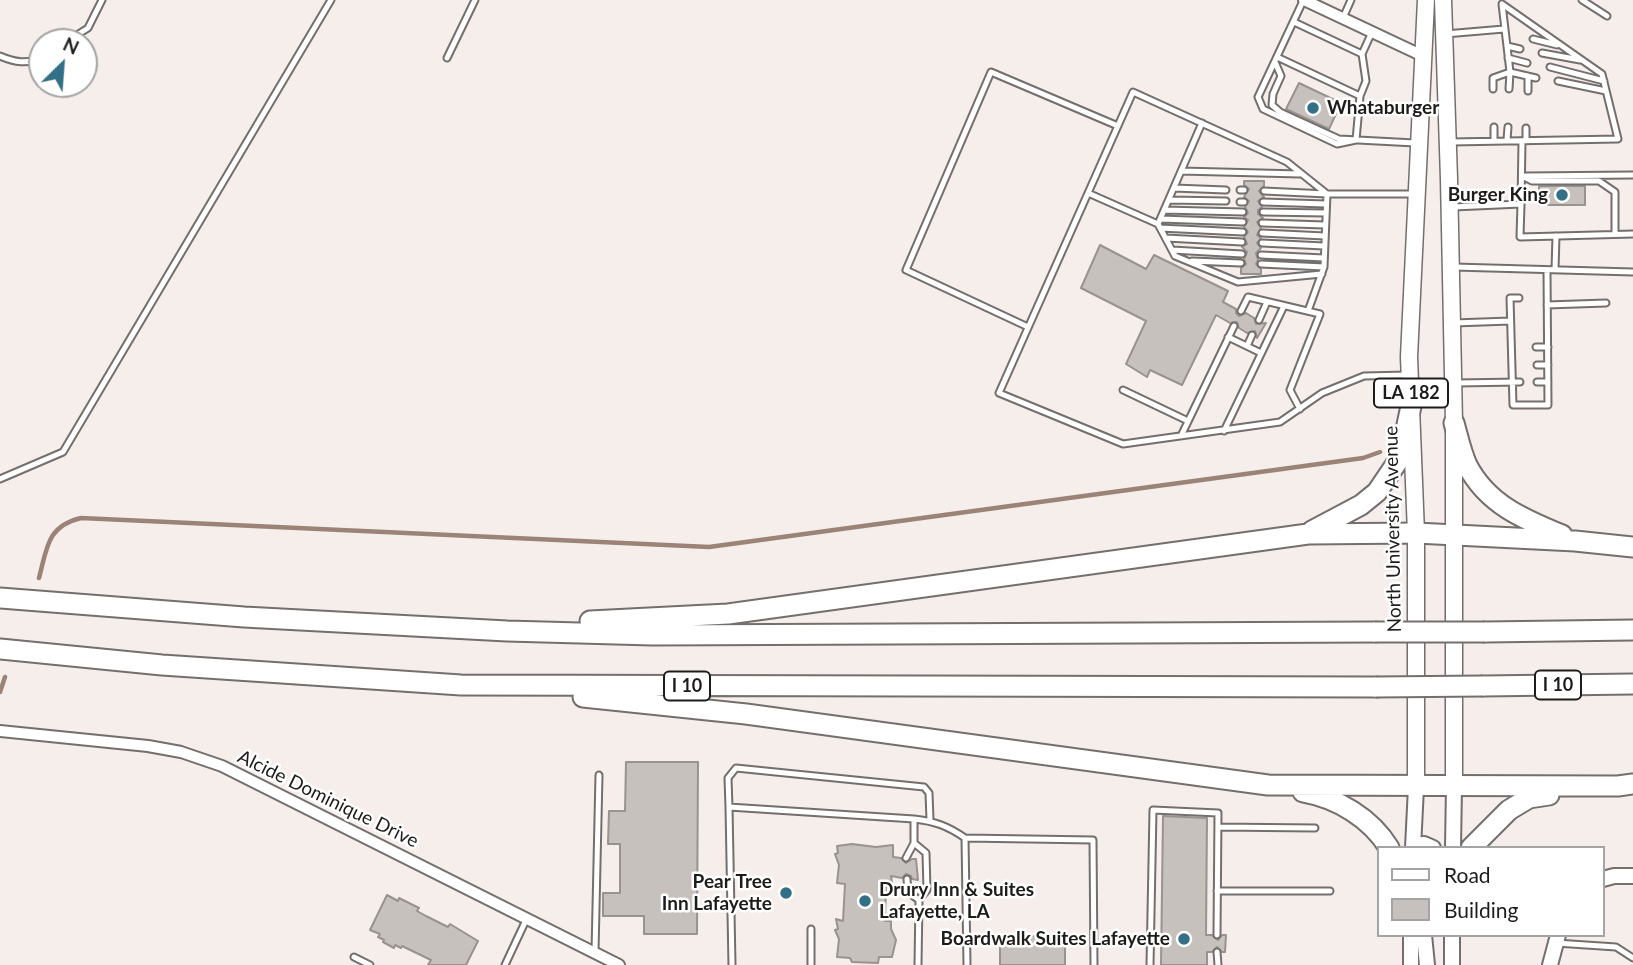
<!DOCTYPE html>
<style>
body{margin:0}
#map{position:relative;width:1633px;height:965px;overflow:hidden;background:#f5eeeb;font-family:Lato,sans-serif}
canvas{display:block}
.legend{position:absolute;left:1377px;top:846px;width:228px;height:91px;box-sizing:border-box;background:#fff;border:2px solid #a5a4a4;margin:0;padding:9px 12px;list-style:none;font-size:21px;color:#1e1c1b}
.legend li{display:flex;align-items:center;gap:14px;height:35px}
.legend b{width:35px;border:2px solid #a5a4a4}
.north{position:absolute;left:28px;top:28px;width:70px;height:70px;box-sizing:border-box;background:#fff;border:2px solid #a5a4a4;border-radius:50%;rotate:25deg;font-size:19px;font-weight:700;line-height:28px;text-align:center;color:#1e1c1b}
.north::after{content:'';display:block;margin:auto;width:24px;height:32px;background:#336f86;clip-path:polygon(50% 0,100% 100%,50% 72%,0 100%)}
</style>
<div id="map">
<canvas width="1633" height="965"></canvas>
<ul class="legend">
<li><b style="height:9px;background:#fff"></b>Road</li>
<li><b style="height:19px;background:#c7c1be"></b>Building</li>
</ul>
<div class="north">N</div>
</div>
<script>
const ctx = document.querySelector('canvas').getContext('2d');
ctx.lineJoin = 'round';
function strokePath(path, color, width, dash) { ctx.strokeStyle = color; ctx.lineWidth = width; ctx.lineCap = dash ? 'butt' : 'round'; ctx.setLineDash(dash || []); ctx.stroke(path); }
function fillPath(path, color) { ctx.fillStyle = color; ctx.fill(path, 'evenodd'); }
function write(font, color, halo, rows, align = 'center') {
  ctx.font = font + ' Lato,sans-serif'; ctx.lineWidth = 5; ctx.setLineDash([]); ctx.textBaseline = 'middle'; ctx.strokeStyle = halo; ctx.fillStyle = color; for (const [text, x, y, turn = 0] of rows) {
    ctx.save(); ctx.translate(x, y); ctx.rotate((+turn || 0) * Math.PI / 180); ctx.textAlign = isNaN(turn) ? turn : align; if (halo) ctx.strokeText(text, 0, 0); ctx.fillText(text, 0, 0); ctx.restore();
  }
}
const stream = new Path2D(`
 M 39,578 C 47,548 47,526 81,518 L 709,547 L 1363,458 L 1380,452
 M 0,692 L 5,677`);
const building = new Path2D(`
 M 1299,83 L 1341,103 L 1329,129 L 1286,109 Z
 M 1244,181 L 1264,181 L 1264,186 L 1259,191 L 1264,197 L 1258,201 L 1262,207 L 1258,210 L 1258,214 L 1263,218 L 1257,222 L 1261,228 L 1257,235 L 1261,238 L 1257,243 L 1261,248 L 1256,253 L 1258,260 L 1256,264 L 1261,269 L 1261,274 L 1241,274 L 1241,268 L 1246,264 L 1244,259 L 1247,252 L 1242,247 L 1247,244 L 1244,237 L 1248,232 L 1244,227 L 1248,220 L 1244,217 L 1248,213 L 1245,207 L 1249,201 L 1244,197 L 1249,189 L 1244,185 Z
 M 1539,186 L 1585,186 L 1585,205 L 1539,205 Z
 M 1100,245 L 1146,269 L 1154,255 L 1228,291 L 1223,302 L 1236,309 L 1236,313 L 1239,316 L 1246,313 L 1254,318 L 1256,324 L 1266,323 L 1257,338 L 1255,331 L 1247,333 L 1239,328 L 1237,322 L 1230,323 L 1216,315 L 1182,385 L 1150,370 L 1147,377 L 1126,364 L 1146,321 L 1081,288 Z
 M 626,762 L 698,762 L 697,934 L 644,934 L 644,916 L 603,916 L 603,893 L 620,893 L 620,844 L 608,844 L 609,811 L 625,811 Z
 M 1163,816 L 1207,818 L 1206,935 L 1212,935 L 1218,940 L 1222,935 L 1226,935 L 1225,952 L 1222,952 L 1217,947 L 1212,952 L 1207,952 L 1207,965 L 1161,965 Z
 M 852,844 L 876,847 L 893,845 L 893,857 L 901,858 L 906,863 L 912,859 L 916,859 L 918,880 L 912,879 L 911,876 L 906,874 L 902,878 L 891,876 L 892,883 L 886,884 L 885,921 L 891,921 L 891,929 L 896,940 L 892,957 L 879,957 L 878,963 L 852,962 L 850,958 L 837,957 L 839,939 L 835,930 L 838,929 L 836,919 L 843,921 L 845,884 L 837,883 L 839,865 L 835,854 L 838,853 L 837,846 Z
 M 387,895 L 398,901 L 399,898 L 419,908 L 417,911 L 426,916 L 448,927 L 450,924 L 478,941 L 466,965 L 428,965 L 431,960 L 402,946 L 401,948 L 395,945 L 394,948 L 383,942 L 384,940 L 378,937 L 380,934 L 370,930 Z
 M 1000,936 L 1065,936 L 1065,965 L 1000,965 Z`);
const lane = new Path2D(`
 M 1582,0 L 1607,16
 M 1303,1 L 1258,97 L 1263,109 L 1337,144 L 1356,140
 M 1343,18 L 1351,0
 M 1294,22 L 1362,54
 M 1445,34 L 1504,29
 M 1533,39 L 1557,45
 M 66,42 L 88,28 L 102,0
 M 1507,46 L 1520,49
 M 1542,53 L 1580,60
 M 0,56 C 14,62 28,65 42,57
 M 1277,57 L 1360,96 L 1366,81 L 1362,54 L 1372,32
 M 447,58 L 475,0
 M 1508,58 L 1527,63
 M 1275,62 L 1281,76 L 1273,94 L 1272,105 L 1280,112 L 1339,139 L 1415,143
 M 1550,67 L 1604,81
 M 1558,81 L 1606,91
 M 1509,89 L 1510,72 L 1536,78
 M 1528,91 L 1528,76
 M 1202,123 L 1158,224 L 1175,256 L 1238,282 L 1322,274
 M 1494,127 L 1494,141
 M 1356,140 L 1360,96
 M 1507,140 L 1508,127
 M 1526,141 L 1526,128
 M 1451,142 L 1618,139 L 1602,74 L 1502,4 L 1510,72 L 1493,78 L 1493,89
 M 1181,171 L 1300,174
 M 1522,176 L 1532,181 L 1599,181 L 1615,192 L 1615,234
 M 1525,176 L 1633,175
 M 1174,188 L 1226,190
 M 1240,190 L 1244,190
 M 1264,191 L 1327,194 L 1324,267 L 1308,311
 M 1088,193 L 1158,224
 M 1169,200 L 1226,201
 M 1240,202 L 1244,202
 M 1263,202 L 1326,204
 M 1521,204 L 1522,141
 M 1453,207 L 1521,204 L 1520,237 L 1633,234
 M 1164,210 L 1243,212
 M 1263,212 L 1326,213
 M 1161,219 L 1243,222
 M 1262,223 L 1325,225
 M 1160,228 L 1243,232
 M 1262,233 L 1325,236
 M 1166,238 L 1242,242
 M 1262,243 L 1324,246
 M 1172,250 L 1242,254
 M 1261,255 L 1324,258
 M 1192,261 L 1241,263
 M 1261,264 L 1324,267
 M 1454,267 L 1633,272
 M 1555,270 L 1556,236
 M 1519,298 L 1510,298 L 1513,405 L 1548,405 L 1547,270
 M 1547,305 L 1606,303
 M 1241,311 L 1248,297 L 1320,314 L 1290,390 L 1300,409
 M 1259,320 L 1267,302
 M 1454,323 L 1510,321
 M 1028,327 L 906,270 L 991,72 L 1118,126
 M 1228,337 L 1261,353
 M 1247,346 L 1252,335
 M 1536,347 L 1548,347
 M 1537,365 L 1548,365
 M 1407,375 L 1364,376 L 1322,393 L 1280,422 L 1123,444 L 999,393 L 1133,92 L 1287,162 L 1327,194 L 1413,194
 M 1537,382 L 1548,382
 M 1456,383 L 1520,382
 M 1123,390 L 1188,421
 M 1224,431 L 1284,306
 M 1181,436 L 1234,326
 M 0,479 L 63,452 L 331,0
 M 729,807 L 728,778 L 736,768 L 924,787 L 929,793 L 930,820
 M 1218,827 L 1315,828
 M 965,838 L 967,965
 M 906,858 L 914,843
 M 907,879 L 908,892 L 919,900
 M 1217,891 L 1330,891
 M 811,929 L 811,965
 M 1556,943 L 1616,947 L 1633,958
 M 595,952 L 599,775
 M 1217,952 L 1218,965
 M 354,957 L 370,965
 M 505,965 L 527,918
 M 732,965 L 729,807 L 914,819
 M 918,965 L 919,900 L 927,890 L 926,853 L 914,843 L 914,819 C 934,821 948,826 965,838 L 1093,840 L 1094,965
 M 1150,965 L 1153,810 L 1218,813 L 1217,935`);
const street = new Path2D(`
 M 1304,0 L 1423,56
 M 0,731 L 148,746 L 181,752 L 222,766 L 619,965`);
const secondary = new Path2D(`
 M 1413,846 L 1424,844 L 1433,848
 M 1413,848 L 1416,787
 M 1453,848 L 1454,786
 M 1603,879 L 1614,876 L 1633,876
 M 1424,935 L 1427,965
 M 1452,935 L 1452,965
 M 1411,965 L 1411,935
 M 1550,965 L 1558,935`);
const primary = new Path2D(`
 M 1443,0 L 1449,179 L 1454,423 L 1454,786
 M 1416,787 L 1416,533 L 1409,357 L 1426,0`);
const highway = new Path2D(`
 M 1454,423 C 1458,437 1461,452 1467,465 C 1487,504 1523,519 1562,535
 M 1312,531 L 1361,505 L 1377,492 L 1400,458 L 1411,406
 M 0,598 L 244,617 L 507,631 L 652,635 L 1375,632
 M 590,621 L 728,614 L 1308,534 L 1416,533 L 1575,541 L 1633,547
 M 1485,632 L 1633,630
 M 0,649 L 162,665 L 461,685 L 1376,687
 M 1483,686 L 1633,684
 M 583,697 L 746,714 L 1268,785 L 1618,786 L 1633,784
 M 1303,792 C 1337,798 1371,818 1389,848
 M 1471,848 L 1509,810 L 1529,798 L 1549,795`);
const highwayBridge = new Path2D(`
 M 1375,632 L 1485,632
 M 1376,687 L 1483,686`);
const markers = [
 [1313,108,7,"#336f86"],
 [1562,195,7,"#336f86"],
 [786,893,7,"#336f86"],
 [865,901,7,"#336f86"],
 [1184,939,7,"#336f86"]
];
const shields = [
 [1411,393,74],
 [1558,685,46],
 [687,686,46]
];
const shieldNames = [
 ["LA 182",1411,393],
 ["I 10",1558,685],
 ["I 10",687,686]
];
const poiNames = [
 ["Whataburger",1327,108,"left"],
 ["Burger King",1548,195],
 ["Pear Tree",772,882],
 ["Inn Lafayette",772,904],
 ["Drury Inn & Suites",879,890,"left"],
 ["Lafayette, LA",879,912,"left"],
 ["Boardwalk Suites Lafayette",1170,939]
];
const streetNames = [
 ["North University Avenue",1393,529,-91],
 ["Alcide Dominique Drive",328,799,26]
];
strokePath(stream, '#9b8377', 4.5);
fillPath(building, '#c7c1be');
strokePath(building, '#989290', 2);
strokePath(lane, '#746f6c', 9);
strokePath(street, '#746f6c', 14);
strokePath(secondary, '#746f6c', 18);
strokePath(primary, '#746f6c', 19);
strokePath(highway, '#746f6c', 23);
strokePath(lane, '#fff', 5);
strokePath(street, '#fff', 10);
strokePath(secondary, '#fff', 14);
strokePath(primary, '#fff', 16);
strokePath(highway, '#fff', 19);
strokePath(highwayBridge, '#746f6c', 23, []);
strokePath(highwayBridge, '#fff', 19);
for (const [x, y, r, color] of markers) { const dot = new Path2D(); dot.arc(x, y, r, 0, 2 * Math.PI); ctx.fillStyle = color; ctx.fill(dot); strokePath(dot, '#fff', 2.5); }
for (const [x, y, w] of shields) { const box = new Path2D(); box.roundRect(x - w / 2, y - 14.5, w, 29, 5); ctx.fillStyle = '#fff'; ctx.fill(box); strokePath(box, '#1e1c1b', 2); }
write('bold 18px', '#1e1c1b', null, shieldNames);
write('bold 19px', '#1e1c1b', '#fff', poiNames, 'right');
write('19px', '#1e1c1b', '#fff', streetNames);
</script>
